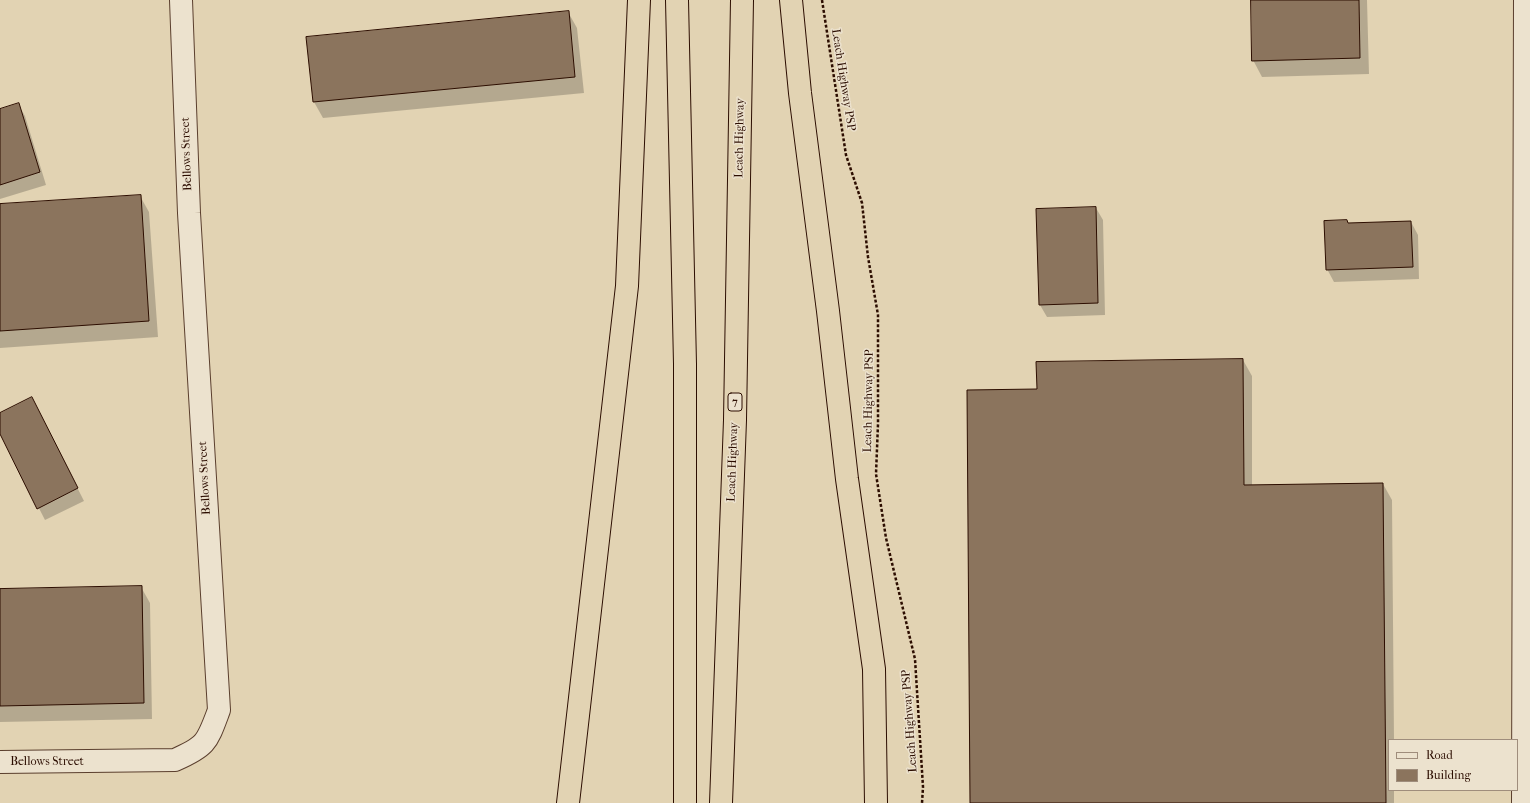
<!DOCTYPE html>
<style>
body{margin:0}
#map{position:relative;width:1530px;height:803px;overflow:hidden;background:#e2d3b3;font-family:"IM FELL French Canon",serif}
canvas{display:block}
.legend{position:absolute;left:1388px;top:739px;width:130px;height:52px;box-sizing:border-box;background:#ece2ce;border:1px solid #9f8d7c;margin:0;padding:5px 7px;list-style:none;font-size:12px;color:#2c0d00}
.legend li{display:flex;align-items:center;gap:8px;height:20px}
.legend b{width:20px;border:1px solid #9f8d7c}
</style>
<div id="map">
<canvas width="1530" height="803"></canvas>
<ul class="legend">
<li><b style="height:5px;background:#ece2ce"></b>Road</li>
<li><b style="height:11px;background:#8b745d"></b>Building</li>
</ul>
</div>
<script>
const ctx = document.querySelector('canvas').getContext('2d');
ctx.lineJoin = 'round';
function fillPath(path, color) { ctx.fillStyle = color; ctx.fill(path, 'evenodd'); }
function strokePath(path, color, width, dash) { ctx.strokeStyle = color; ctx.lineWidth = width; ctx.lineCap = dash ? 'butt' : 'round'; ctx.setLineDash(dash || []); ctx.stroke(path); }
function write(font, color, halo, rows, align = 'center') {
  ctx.font = font + ' "IM FELL French Canon",serif'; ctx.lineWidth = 3; ctx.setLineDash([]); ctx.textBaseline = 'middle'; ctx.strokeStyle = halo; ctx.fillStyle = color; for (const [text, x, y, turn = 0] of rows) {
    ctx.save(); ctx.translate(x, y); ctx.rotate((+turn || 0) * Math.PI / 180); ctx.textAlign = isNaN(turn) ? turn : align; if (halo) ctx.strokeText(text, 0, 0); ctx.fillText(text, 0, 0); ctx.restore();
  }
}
const shadow = new Path2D(`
 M 1252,0 L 1367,0 L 1369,74 L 1262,77 L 1253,60 Z
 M 568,12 L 577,28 L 584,93 L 323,118 L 314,102 L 308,38 Z
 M 18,104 L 25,116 L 46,185 L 0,199 L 0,110 Z
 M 140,196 L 149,212 L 158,337 L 0,348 L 0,205 Z
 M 1096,208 L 1103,220 L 1105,315 L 1047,317 L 1040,305 Z
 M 1411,222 L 1418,235 L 1419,279 L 1334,282 L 1327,269 L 1348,224 Z
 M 1243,360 L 1252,376 L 1252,486 L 1383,484 L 1392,500 L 1394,740 L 1389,740 L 1389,790 L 1394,790 L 1394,803 L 971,803 L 1038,390 Z
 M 38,410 L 84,501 L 45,520 L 0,432 L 0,414 Z
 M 141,587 L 150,603 L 152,719 L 0,722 L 0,590 Z`);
const building = new Path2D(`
 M 1251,0 L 1359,0 L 1360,58 L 1252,61 Z
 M 569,11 L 575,77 L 313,102 L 306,37 Z
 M 19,103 L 40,172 L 0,185 L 0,109 Z
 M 141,195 L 149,321 L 0,331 L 0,204 Z
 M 1096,207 L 1098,303 L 1039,305 L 1036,209 Z
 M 1347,220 L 1348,223 L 1411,221 L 1413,267 L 1326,270 L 1324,221 Z
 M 1243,359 L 1244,485 L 1383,483 L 1386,803 L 970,803 L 967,390 L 1037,389 L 1036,362 Z
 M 32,397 L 78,488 L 37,509 L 0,434 L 0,413 Z
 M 142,586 L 144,703 L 0,706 L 0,589 Z`);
const path = new Path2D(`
 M 822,0 L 846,155 L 862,203 L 868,257 L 878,315 L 878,424 L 876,474 L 886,538 L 915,659 L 923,787 L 922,803`);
const minor = new Path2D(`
 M 0,762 L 175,760 C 207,746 207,742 219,710 L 189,213 L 181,0
 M 1523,803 L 1525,0`);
const highway = new Path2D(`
 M 677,0 L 685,364 L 685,803
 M 791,0 L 800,93 L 828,311 L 847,479 L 874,669 L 876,803
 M 568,803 L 627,286 L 639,0
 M 721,803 L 735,420 L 742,0`);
const shields = [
 [735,402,14]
];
const shieldNames = [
 ["7",735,402]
];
const streetNames = [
 ["Leach Highway PSP",843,80,81],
 ["Leach Highway",740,138,-89],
 ["Bellows Street",187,154,-92],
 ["Leach Highway PSP",869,401,-89],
 ["Leach Highway",733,462,-88],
 ["Bellows Street",205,478,-93],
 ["Leach Highway PSP",910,721,-94],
 ["Bellows Street",47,762]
];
fillPath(shadow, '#0003');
fillPath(building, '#8b745d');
strokePath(building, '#2c0d00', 1);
strokePath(minor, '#5a3e2d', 24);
strokePath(highway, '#2c0d00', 24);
strokePath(path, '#2c0d00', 2.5, [3, 2]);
strokePath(minor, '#ece2ce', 22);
strokePath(highway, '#e2d3b3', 22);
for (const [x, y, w] of shields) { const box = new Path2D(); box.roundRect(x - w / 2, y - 9, w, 18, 3); ctx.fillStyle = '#ece2ce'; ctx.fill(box); strokePath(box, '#2c0d00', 1); }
write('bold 11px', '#2c0d00', null, shieldNames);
write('12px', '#2c0d00', '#ece2ce', streetNames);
</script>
